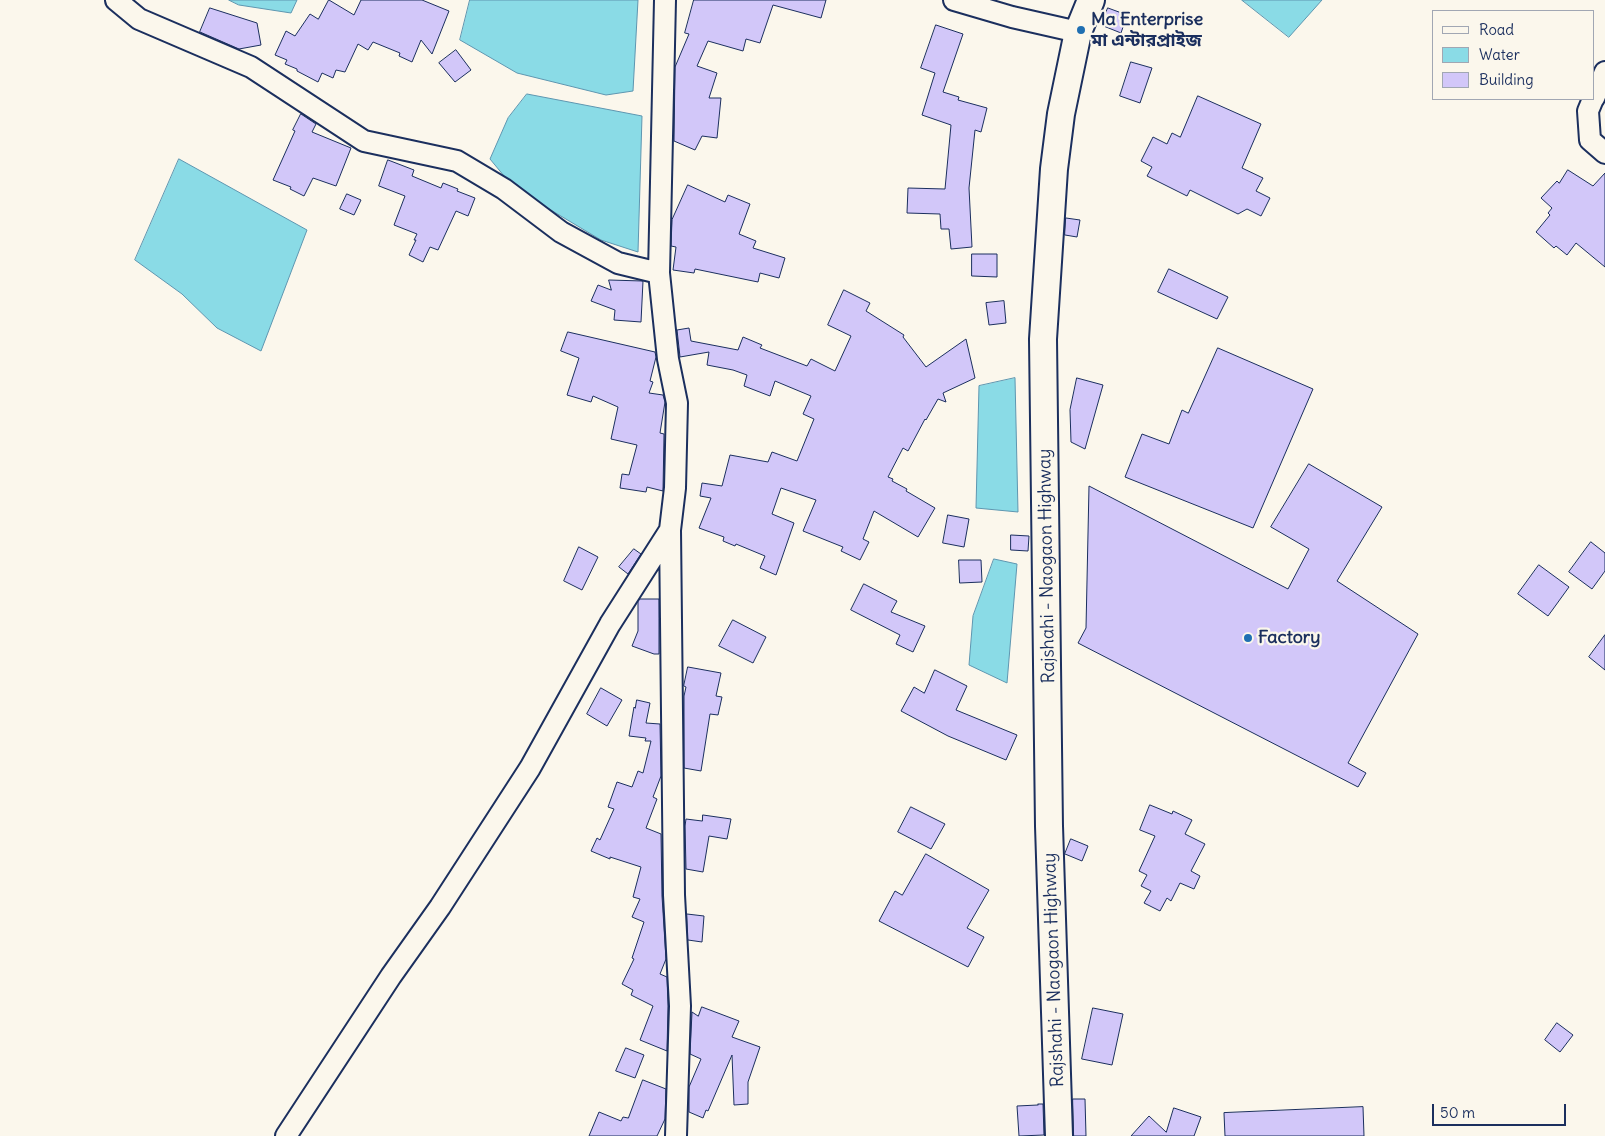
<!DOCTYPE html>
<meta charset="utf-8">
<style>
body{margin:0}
#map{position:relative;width:1605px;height:1136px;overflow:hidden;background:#fbf7ec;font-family:Delius,sans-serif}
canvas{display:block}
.legend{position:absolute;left:1432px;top:10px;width:162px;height:90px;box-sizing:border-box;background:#fbf7ec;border:1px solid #a1a7b3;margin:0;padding:6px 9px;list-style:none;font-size:15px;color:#1b2f5e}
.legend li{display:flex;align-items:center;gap:10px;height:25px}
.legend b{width:25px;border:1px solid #a1a7b3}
.scale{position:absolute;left:1432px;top:1104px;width:134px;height:22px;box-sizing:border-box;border:2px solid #1b2f5e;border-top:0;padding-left:6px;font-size:15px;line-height:18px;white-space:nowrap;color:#1b2f5e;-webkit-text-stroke:4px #fbf7ec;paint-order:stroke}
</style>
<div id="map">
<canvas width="1605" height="1136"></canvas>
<ul class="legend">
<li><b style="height:6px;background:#fbf7ec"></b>Road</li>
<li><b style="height:14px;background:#8adbe6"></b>Water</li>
<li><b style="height:14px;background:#d2c7f9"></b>Building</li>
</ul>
<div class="scale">50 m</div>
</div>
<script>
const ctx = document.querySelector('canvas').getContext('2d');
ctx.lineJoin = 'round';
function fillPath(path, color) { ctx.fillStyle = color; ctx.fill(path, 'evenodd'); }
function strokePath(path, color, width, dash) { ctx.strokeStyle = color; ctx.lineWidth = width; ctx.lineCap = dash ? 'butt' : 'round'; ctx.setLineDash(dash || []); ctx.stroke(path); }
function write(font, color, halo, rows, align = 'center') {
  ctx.font = font + ' Delius,"Noto Sans Bengali",sans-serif'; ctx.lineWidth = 4.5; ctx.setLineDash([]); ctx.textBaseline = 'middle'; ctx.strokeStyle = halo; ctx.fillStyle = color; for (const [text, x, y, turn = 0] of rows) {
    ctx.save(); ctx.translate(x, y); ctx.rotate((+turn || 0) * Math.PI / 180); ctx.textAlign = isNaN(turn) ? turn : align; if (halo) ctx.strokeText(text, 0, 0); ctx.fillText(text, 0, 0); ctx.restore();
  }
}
const water = new Path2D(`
 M 229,0 L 297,0 L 291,13 L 239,5 Z
 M 470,0 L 638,0 L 633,91 L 606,95 L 517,73 L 460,40 Z
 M 1242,0 L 1322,0 L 1289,37 Z
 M 527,94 L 642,116 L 638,252 L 601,240 L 514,188 L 490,159 L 508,118 Z
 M 179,159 L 307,230 L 261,351 L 217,328 L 182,294 L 135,260 Z
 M 1015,378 L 1018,512 L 976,508 L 979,386 Z
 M 994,559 L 1017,564 L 1007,683 L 969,665 L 973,616 Z`);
const building = new Path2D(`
 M 329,0 L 354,15 L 361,0 L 422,0 L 449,11 L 432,54 L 421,40 L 412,62 L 399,56 L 400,53 L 373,42 L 368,50 L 358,44 L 345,72 L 336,70 L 333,78 L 322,73 L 318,82 L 297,71 L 297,69 L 285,64 L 287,60 L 275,55 L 286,31 L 295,36 L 310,14 L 318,19 Z
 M 694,0 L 826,0 L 821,18 L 773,5 L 760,43 L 746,39 L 743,51 L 708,41 L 697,66 L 717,73 L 709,98 L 721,98 L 717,138 L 702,136 L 695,150 L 674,141 L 675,67 L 689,34 L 685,33 Z
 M 210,8 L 257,23 L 261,45 L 239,49 L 200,32 Z
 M 1108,8 L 1127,15 L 1121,33 L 1101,25 Z
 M 936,25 L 963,34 L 943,92 L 959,97 L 958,100 L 987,108 L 981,132 L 975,130 L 969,188 L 972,247 L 951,249 L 949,229 L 941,229 L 940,214 L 907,213 L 908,188 L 945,189 L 951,125 L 922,115 L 935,73 L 921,68 Z
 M 456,50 L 471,70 L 455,82 L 439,63 Z
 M 1131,62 L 1152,68 L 1140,103 L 1120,96 Z
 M 1198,96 L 1261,124 L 1242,168 L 1263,178 L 1256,191 L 1270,198 L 1261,216 L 1247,209 L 1238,214 L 1190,190 L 1187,196 L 1147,176 L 1152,167 L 1141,161 L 1153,137 L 1167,144 L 1172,133 L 1180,137 Z
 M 301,114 L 316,124 L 312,132 L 351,148 L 336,186 L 313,178 L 304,196 L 290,189 L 291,187 L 273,180 L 295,131 L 293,130 Z
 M 388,160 L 414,170 L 412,176 L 441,188 L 443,183 L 458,189 L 457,191 L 475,198 L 468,216 L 456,211 L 438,250 L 430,247 L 423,262 L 409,255 L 416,240 L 414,240 L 417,234 L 394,225 L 405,196 L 379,186 Z
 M 1568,170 L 1593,186 L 1605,173 L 1605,267 L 1576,243 L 1567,255 L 1556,246 L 1554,248 L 1536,232 L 1550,215 L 1548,213 L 1552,208 L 1541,198 L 1557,181 L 1559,183 Z
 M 688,185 L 725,202 L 728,195 L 750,204 L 739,234 L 756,241 L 753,248 L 785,258 L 779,278 L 760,273 L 758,282 L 695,269 L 694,273 L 673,270 L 676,247 L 671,246 L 672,220 Z
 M 347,194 L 361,200 L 354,215 L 340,209 Z
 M 1066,218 L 1080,220 L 1077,237 L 1065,235 Z
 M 972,254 L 997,254 L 997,277 L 972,276 Z
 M 1169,269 L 1228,297 L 1217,319 L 1158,292 Z
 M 609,280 L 643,281 L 641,322 L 614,320 L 615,310 L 591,301 L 598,285 L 611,290 Z
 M 844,290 L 870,303 L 866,311 L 904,335 L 903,337 L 926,367 L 966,339 L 975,378 L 943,393 L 946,402 L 938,399 L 926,420 L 925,419 L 908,451 L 903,448 L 888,477 L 893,479 L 892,481 L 907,489 L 906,491 L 935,508 L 918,537 L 874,511 L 863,539 L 869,542 L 860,560 L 841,551 L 843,547 L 803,531 L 816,500 L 781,488 L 772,514 L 794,523 L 776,575 L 760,568 L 765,556 L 736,544 L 735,546 L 723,541 L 724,537 L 699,528 L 711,498 L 700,496 L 702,483 L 722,486 L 730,455 L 768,462 L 772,452 L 797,461 L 814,419 L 803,414 L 811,396 L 775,381 L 770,396 L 744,386 L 747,375 L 733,370 L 707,365 L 709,352 L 680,357 L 677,330 L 689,328 L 691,341 L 738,350 L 743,337 L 762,345 L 760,348 L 807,366 L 811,359 L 835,371 L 851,336 L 828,325 Z
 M 1004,301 L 1006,323 L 989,325 L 986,303 Z
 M 568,332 L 655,352 L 656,357 L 650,381 L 653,382 L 649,393 L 663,395 L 665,402 L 660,433 L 664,434 L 663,491 L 647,487 L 646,492 L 620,488 L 622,474 L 629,475 L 637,445 L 611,439 L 618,407 L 593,396 L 591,402 L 567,395 L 579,358 L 561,351 Z
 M 1218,348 L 1313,389 L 1253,528 L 1125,477 L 1142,434 L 1169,444 L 1182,410 L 1188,413 Z
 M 1077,378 L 1103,385 L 1085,449 L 1071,442 L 1070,410 Z
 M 1309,464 L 1382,507 L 1337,581 L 1418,634 L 1348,763 L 1366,773 L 1358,787 L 1078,643 L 1086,628 L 1089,486 L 1288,589 L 1309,549 L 1271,527 Z
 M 948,515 L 969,519 L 964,547 L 943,543 Z
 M 1011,535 L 1029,536 L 1028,551 L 1011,550 Z
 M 1591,542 L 1605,553 L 1605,571 L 1592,589 L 1569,572 Z
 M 579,547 L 598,557 L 582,590 L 564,581 Z
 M 634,549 L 641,554 L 628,574 L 619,567 Z
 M 959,560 L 981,560 L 982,582 L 960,583 Z
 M 1539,565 L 1569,587 L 1548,616 L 1518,594 Z
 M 864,584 L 897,601 L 891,612 L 925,626 L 913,652 L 896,644 L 900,635 L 851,610 Z
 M 640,599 L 659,599 L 659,654 L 654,654 L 632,646 L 638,631 L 638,602 Z
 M 733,620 L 766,637 L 753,663 L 719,646 Z
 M 1605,635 L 1605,670 L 1589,657 Z
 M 688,667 L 721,673 L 716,696 L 722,697 L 718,715 L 710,714 L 701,771 L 684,768 L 684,696 L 686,687 L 684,686 Z
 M 935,670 L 967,686 L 956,710 L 1017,735 L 1006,760 L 948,736 L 901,711 L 914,687 L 924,693 Z
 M 601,688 L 622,700 L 607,726 L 587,714 Z
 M 637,700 L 650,703 L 646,723 L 660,724 L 661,776 L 653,797 L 657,799 L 646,828 L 661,834 L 662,896 L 666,959 L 660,974 L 667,977 L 668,1006 L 667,1051 L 640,1040 L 653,1006 L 631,995 L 633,990 L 622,984 L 634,959 L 632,958 L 644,922 L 632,917 L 640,899 L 633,897 L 641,867 L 610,857 L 610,859 L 591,851 L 597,838 L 600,840 L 614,809 L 608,807 L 617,782 L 632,787 L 638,771 L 643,773 L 651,741 L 645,741 L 646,738 L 629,736 L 634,707 L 635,708 Z
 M 1150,805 L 1172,814 L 1173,811 L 1192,820 L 1185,834 L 1205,844 L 1191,871 L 1200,876 L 1194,889 L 1180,883 L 1171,901 L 1167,898 L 1160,911 L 1144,903 L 1151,891 L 1141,886 L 1147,875 L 1139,871 L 1155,836 L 1140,830 Z
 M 911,807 L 945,824 L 931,849 L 898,832 Z
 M 703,815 L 731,819 L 727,839 L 709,836 L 703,872 L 686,869 L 685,826 L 686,819 L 702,821 Z
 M 1071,839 L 1088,846 L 1082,861 L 1065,854 Z
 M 926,854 L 989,890 L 967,928 L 984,937 L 968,967 L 879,921 L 895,891 L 902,895 Z
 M 687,914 L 704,916 L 702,942 L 688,940 Z
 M 702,1007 L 739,1021 L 732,1037 L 760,1047 L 748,1082 L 748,1104 L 734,1105 L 732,1055 L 708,1111 L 706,1110 L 703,1118 L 689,1112 L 689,1087 L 701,1059 L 690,1054 L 692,1012 L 698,1016 Z
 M 1093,1008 L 1123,1014 L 1112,1065 L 1082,1059 Z
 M 1557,1023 L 1573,1035 L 1560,1052 L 1545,1040 Z
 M 626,1048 L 644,1055 L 635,1078 L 616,1071 Z
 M 643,1080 L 666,1089 L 665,1119 L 657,1136 L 589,1136 L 599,1112 L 621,1121 L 623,1117 L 628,1118 Z
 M 1073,1099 L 1085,1099 L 1086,1136 L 1074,1136 Z
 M 1038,1104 L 1043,1104 L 1044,1135 L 1019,1136 L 1017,1106 L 1038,1105 Z
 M 1363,1107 L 1364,1136 L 1225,1136 L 1224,1113 Z
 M 1174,1108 L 1201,1117 L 1194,1136 L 1131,1136 L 1149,1116 L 1166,1132 Z`);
const minor = new Path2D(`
 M 116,0 L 139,19 L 251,67 L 364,141 L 457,161 L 504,189 L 561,232 L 618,263 L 659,273
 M 665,0 L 659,273 L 668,359 L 677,403 L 675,488 L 670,530 L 674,895 L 680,1006 L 676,1136
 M 954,0 L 1012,17 L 1078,32
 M 1594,98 L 1605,72
 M 1593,99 L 1588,111 L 1590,140 L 1605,153
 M 286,1136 L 391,976 L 440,907 L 530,768 L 610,624 L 670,530`);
const major = new Path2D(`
 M 1059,1136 L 1049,826 L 1043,339 L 1054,169 L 1061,114 L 1078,32 L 1091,0`);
const markers = [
 [1081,30,5,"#1f6fb2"],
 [1248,638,5,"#1f6fb2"]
];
const poiNames = [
 ["Ma Enterprise",1091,20],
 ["মা এন্টারপ্রাইজ",1091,41],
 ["Factory",1258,638]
];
const streetNames = [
 ["Rajshahi - Naogaon Highway",1047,566,-91],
 ["Rajshahi - Naogaon Highway",1054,970,-92]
];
fillPath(water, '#8adbe6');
strokePath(water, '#5e96b0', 1);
fillPath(building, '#d2c7f9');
strokePath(building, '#1b2f5e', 1);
strokePath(minor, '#1b2f5e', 24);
strokePath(major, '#1b2f5e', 30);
strokePath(minor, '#fbf7ec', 20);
strokePath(major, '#fbf7ec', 26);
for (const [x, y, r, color] of markers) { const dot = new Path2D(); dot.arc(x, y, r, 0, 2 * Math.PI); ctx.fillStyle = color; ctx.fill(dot); strokePath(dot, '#fbf7ec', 2); }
write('bold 18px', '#1b2f5e', '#fbf7ec', poiNames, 'left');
write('18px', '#1b2f5e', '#fbf7ec', streetNames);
</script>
